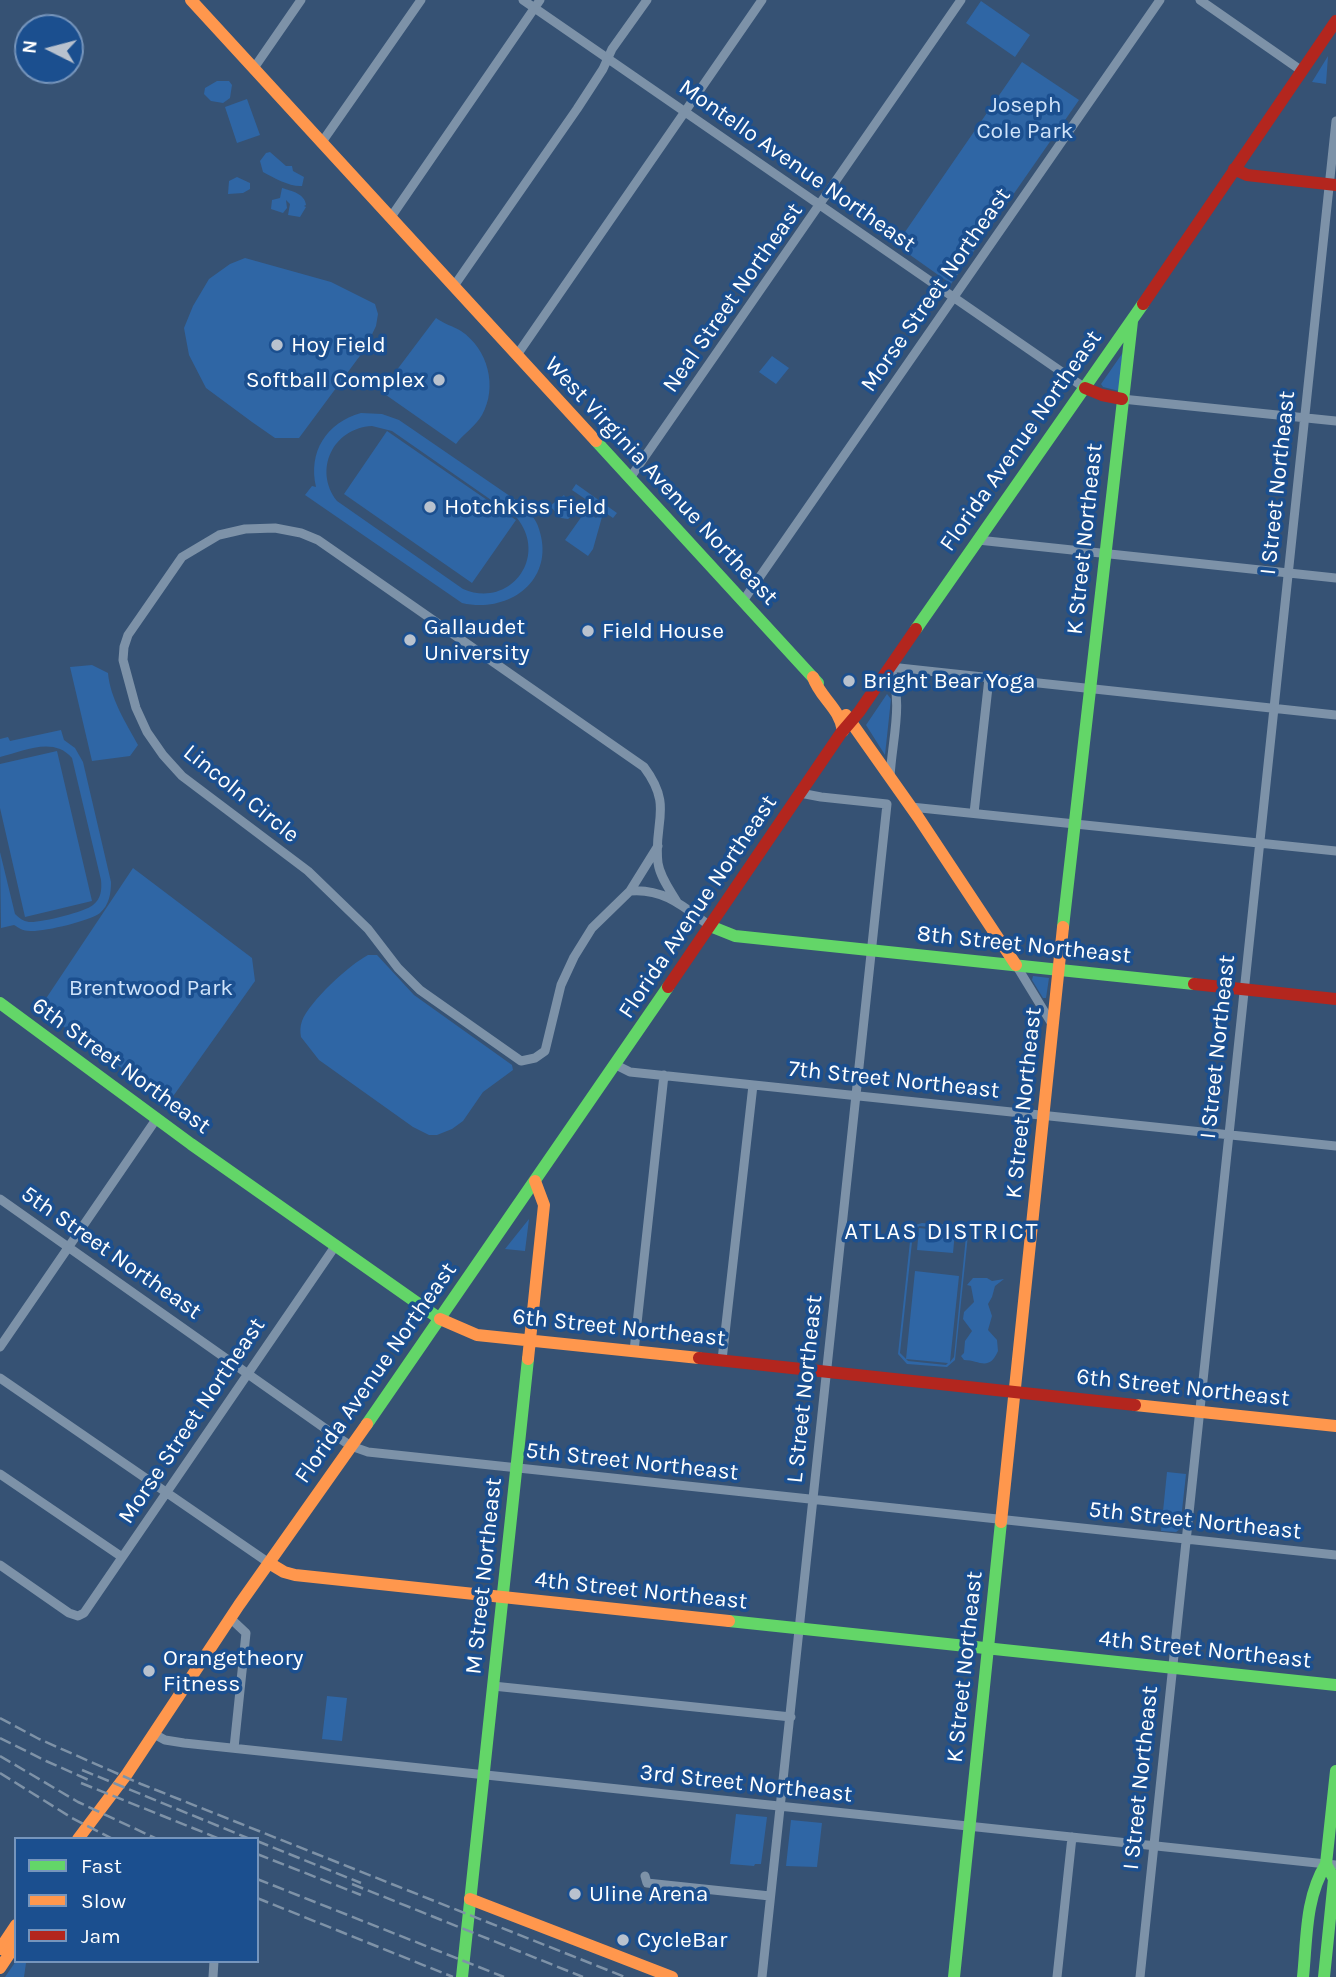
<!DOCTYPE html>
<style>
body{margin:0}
#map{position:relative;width:1336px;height:1977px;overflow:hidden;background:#365274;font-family:Karla,sans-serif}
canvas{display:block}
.legend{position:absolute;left:14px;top:1837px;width:245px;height:126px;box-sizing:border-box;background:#1b4f8f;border:2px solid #7695bc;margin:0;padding:9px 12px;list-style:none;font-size:21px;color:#fff}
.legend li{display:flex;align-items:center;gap:14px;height:35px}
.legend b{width:35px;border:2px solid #7695bc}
.north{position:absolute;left:14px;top:14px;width:70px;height:70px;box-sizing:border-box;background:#1b4f8f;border:2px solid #7695bc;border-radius:50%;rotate:276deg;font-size:19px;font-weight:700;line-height:28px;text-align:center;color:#fff}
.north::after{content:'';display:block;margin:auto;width:24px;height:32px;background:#b9c2ce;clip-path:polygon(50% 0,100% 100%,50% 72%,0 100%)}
</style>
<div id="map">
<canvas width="1336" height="1977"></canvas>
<ul class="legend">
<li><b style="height:9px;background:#63d668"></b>Fast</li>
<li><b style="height:9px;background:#ff974d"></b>Slow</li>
<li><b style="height:9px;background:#b3261e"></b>Jam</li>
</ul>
<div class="north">N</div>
</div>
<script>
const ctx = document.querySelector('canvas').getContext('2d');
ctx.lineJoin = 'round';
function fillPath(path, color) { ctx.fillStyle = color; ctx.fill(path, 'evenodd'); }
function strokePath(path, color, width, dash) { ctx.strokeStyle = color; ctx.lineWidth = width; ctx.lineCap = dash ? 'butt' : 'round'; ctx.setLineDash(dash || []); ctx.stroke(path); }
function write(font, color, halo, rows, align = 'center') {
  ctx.font = font + ' Karla,sans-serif'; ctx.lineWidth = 7; ctx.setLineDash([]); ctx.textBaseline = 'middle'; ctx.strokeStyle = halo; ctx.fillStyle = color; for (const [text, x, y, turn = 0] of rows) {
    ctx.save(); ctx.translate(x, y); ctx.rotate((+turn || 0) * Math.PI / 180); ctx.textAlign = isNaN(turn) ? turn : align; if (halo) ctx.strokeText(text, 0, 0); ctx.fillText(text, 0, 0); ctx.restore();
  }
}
const green = new Path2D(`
 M 981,1 L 1030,35 L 1015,57 L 966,23 Z
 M 1328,56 L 1326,84 L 1312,82 Z
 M 1022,62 L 1079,100 L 951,284 L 896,245 Z
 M 217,81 L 229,81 L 232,85 L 230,98 L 223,103 L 211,101 L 204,94 L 205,88 Z
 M 247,99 L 260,135 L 237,143 L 225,107 Z
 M 270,152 L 286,166 L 292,166 L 293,171 L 304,177 L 302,186 C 290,187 274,178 263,172 L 260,161 L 266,153 Z
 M 237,177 L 250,183 L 250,189 L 243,193 L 228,194 L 229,181 Z
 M 282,188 C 292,191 305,194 306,205 L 304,206 L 306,207 L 300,217 L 288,215 L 290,204 L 286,200 L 287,208 L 283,213 L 271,209 L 272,200 L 280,198 Z
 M 245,258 L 331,282 L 375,304 L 378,314 L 376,326 L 365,349 L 299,438 L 275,438 L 252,422 L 206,388 L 189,355 L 184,328 L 193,306 L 209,279 L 230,264 Z
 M 436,318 C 444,324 453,326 461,331 C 488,349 498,387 482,415 C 475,427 464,433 456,444 L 386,395 L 384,387 Z
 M 1124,351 L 1119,391 L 1103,387 L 1101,384 Z
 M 772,356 L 789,368 L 776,384 L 759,372 Z
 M 361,413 L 382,414 L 399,420 L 520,503 C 528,511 536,518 539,529 C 556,580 509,614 462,603 L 305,495 L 312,486 L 316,487 C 308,452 326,423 361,413 ZM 372,426 L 392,431 L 517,518 C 549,558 509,609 463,589 L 337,501 C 313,470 333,428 372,426 Z
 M 387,431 L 516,520 L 472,583 L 344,494 Z
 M 576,484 L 617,513 L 613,518 L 572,490 Z
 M 564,495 L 573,510 L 572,516 L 568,519 L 561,518 L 550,506 Z
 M 587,509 L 591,510 L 590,514 L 596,518 L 599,515 L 602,517 L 593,549 L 588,556 L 565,540 Z
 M 92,665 L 108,673 C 110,698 126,723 138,745 L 130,756 L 92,761 L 70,667 Z
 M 887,694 L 891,699 L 885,755 L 866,725 Z
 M 61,730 L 64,740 L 75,748 L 83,762 L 111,882 C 111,894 109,905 100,913 C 90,921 43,932 30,931 C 23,931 19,928 14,925 L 1,928 L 0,852 L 15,914 C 19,918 23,921 29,922 C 40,923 85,912 93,905 C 101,899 102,890 101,880 L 72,758 C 54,736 23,751 0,757 L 0,739 L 8,737 L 10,741 Z
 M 57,751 L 92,901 L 25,917 L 0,808 L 0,764 Z
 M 133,868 L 252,958 L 255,981 L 169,1102 L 39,1009 Z
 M 368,955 L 377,955 L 414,995 L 512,1065 L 513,1070 L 483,1092 L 463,1121 L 452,1129 L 437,1135 L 429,1135 L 413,1127 L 319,1060 L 301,1037 C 300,1032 300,1026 302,1021 C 310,1001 349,965 368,955 Z
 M 1033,976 L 1049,978 L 1046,998 L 1043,998 L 1032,980 Z
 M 529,1219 L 525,1251 L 505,1249 Z
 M 922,1223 C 937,1225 961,1222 968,1235 L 955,1360 L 947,1367 L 907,1364 L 898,1354 L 911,1232 L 915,1225 ZM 919,1226 L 960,1230 L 966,1236 L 954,1357 L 950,1362 L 959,1276 L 915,1271 L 906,1359 L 948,1363 L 946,1365 L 908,1361 L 900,1353 L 913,1233 Z
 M 919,1228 L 955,1232 L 953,1253 L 917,1250 Z
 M 973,1278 L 987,1278 L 992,1281 L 1004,1279 L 995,1286 L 992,1297 L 988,1304 L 992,1316 L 988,1330 L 997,1340 L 998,1351 C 989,1372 979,1360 964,1360 L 961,1356 L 964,1353 L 965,1341 L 972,1331 L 963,1319 L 964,1312 L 974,1302 L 971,1286 L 967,1285 Z
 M 1167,1472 L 1186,1474 L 1180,1529 L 1176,1532 L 1161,1531 Z
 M 327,1696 L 347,1698 L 342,1741 L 322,1739 Z
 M 736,1814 L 767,1817 L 761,1864 L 755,1864 L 754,1866 L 730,1864 Z
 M 791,1820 L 822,1823 L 817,1867 L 786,1866 Z
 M 16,1961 L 26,1963 L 24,1977 L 5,1977 Z`);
const street = new Path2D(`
 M 523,0 L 1085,388
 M 1200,0 L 1302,71
 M 254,68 L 301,0
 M 322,142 L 421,0
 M 391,217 L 540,0
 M 454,286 L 577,109 L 603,69 L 612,49 L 647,0
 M 517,355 L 762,0
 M 1122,399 L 1336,421
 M 630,478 L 961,0
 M 978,540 L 1336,578
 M 743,601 L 1160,0
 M 890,777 C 892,740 904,702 890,667 L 1336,715
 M 911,807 L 1336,851
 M 974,813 L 989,678
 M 658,846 L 630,891 L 592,928 L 574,957 L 561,985 L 545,1051 L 535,1058 L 521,1061 L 420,990 L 398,968 L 368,929 L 308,871 L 182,776 L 163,755 L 147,732 L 136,708 L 123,660 L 124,647 L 128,635 L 182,557 L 219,535 L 245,529 L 275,528 L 301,533 L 318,540 L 644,767 C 674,807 653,822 658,863 C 660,877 670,890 677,902
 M 630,891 C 664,888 684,907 710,926
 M 1016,965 L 1052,1024
 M 616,1065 L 630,1072 L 1336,1146
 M 0,1199 L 333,1434 L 351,1446 L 368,1452 L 1336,1555
 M 0,1347 L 157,1118
 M 634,1351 L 664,1075
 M 722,1360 L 753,1085
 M 0,1378 L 269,1563
 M 0,1474 L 122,1557
 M 0,1565 L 69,1613 L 78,1616 L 84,1613 L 336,1245
 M 230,1618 L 246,1633 L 234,1748
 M 493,1686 L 791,1717
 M 154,1734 L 165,1740 L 184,1743 L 1336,1865
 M 645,1876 L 647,1883 L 770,1896
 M 213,1977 L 214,1961
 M 762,1977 L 887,804 L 821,797 L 800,793
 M 1057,1977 L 1072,1837
 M 1140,1977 L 1336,121`);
const fast = new Path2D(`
 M 596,441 L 818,683
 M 916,629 L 1143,304
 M 710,926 L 735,936 L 1194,984
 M 1063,927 L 1132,321
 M 0,1003 L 191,1144 L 440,1319
 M 367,1424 L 668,987
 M 729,1621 L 1336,1685
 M 462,1977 L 528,1359
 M 954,1977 L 1001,1522
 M 1303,1977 C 1307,1939 1305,1898 1326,1864
 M 1324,1977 L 1334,1879 L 1326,1864 L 1336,1771`);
const slow = new Path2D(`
 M 191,0 L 596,441
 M 813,677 C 820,698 840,708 843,731
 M 846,715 L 918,817 L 1016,965
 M 440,1319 L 477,1335 L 699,1358
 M 528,1359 L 544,1205 L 535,1181
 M 1135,1405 L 1336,1426
 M 1001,1522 L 1063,927
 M 269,1563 L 284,1572 L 295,1575 L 729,1621
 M 78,1839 L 127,1774 L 239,1605 L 367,1424
 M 470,1899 L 672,1977
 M 0,1949 L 16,1925
 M 0,1968 L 16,1944`);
const jam = new Path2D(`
 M 1234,169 L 1247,175 L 1336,185
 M 1143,304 L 1336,21
 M 1085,388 L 1102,395 L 1122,399
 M 1194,984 L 1336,999
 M 668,987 L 841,733 L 859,712 L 916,629
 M 699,1358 L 1135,1405`);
const rail = new Path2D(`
 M 0,1718 L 39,1739 L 141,1784 L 625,1977
 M 0,1738 L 46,1761 L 91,1781
 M 0,1756 L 78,1802 L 157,1839
 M 82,1770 L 250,1839
 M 0,1773 L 72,1818 L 113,1839
 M 81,1783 L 220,1839
 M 257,1841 L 361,1883
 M 257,1854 L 361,1895
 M 257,1879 L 504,1977
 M 352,1884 L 583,1977
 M 257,1898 L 453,1977`);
const markers = [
 [277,345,7,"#b9c2ce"],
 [439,380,7,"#b9c2ce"],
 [430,507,7,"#b9c2ce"],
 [588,631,7,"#b9c2ce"],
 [410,640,7,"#b9c2ce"],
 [849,681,7,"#b9c2ce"],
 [149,1671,7,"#b9c2ce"],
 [575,1894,7,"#b9c2ce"],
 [623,1940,7,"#b9c2ce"]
];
const parkNames = [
 ["Joseph",1025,105],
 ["Cole Park",1025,131],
 ["Brentwood Park",151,988]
];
const streetNames = [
 ["Montello Avenue Northeast",797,166,35],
 ["Morse Street Northeast",936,290,-55],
 ["Neal Street Northeast",733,298,-55],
 ["Florida Avenue Northeast",1021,441,-55],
 ["West Virginia Avenue Northeast",661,481,47],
 ["I Street Northeast",1278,483,-84],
 ["K Street Northeast",1085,539,-84],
 ["Lincoln Circle",241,794,39],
 ["Florida Avenue Northeast",698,907,-56],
 ["8th Street Northeast",1024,945,6],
 ["I Street Northeast",1218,1047,-84],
 ["6th Street Northeast",121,1066,36],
 ["7th Street Northeast",894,1080,6],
 ["K Street Northeast",1024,1103,-84],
 ["5th Street Northeast",111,1253,35],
 ["6th Street Northeast",619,1328,6],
 ["Florida Avenue Northeast",376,1373,-55],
 ["6th Street Northeast",1183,1388,6],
 ["L Street Northeast",805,1389,-84],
 ["Morse Street Northeast",192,1421,-56],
 ["5th Street Northeast",632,1462,6],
 ["5th Street Northeast",1195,1521,6],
 ["M Street Northeast",484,1576,-84],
 ["4th Street Northeast",641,1591,6],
 ["4th Street Northeast",1205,1650,6],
 ["K Street Northeast",965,1667,-84],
 ["I Street Northeast",1141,1778,-84],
 ["3rd Street Northeast",746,1784,6]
];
const poiNames = [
 ["Hoy Field",291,345],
 ["Softball Complex",425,380,"right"],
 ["Hotchkiss Field",444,507],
 ["Gallaudet",424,627],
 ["University",424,653],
 ["Field House",602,631],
 ["Bright Bear Yoga",863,681],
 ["Orangetheory",163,1658],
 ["Fitness",163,1684],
 ["Uline Arena",589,1894],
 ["CycleBar",637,1940]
];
const neighbourhoodNames = [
 ["ATLAS DISTRICT",942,1232]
];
fillPath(green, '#2f66a5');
strokePath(street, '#7d92a8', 9);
strokePath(fast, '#63d668', 12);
strokePath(slow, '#ff974d', 12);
strokePath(jam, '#b3261e', 12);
strokePath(rail, '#7e92a7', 2.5, [12, 5]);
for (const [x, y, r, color] of markers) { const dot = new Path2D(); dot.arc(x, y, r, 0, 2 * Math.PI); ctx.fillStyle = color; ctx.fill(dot); strokePath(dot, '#1b4f8f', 2.5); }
write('23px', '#cfe3fa', '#1b4f8f', parkNames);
write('23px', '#fff', '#1b4f8f', streetNames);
write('23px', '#fff', '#1b4f8f', poiNames, 'left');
ctx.letterSpacing = '2px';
write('24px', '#fff', '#1b4f8f', neighbourhoodNames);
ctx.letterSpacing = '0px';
</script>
